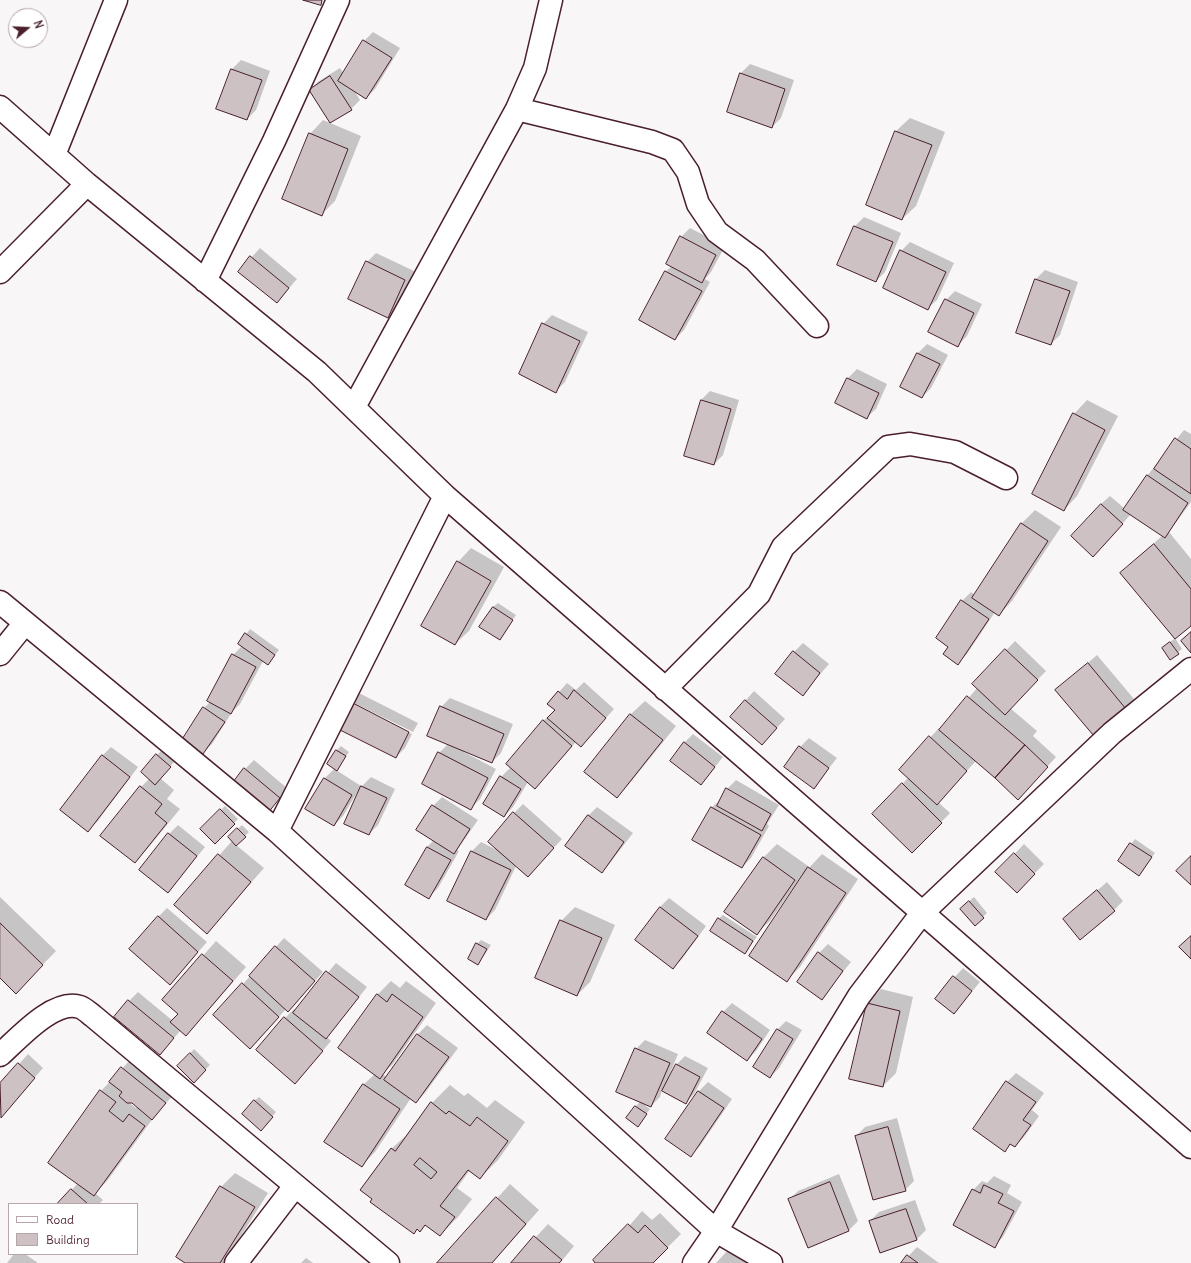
<!DOCTYPE html>
<style>
body{margin:0}
#map{position:relative;width:1191px;height:1263px;overflow:hidden;background:#f8f6f7;font-family:Delius,sans-serif}
canvas{display:block}
.legend{position:absolute;left:8px;top:1203px;width:130px;height:52px;box-sizing:border-box;background:#fff;border:1px solid #b7a5aa;margin:0;padding:5px 7px;list-style:none;font-size:12px;color:#4a1f2b}
.legend li{display:flex;align-items:center;gap:8px;height:20px}
.legend b{width:20px;border:1px solid #b7a5aa}
.north{position:absolute;left:8px;top:8px;width:40px;height:40px;box-sizing:border-box;background:#fff;border:1px solid #b7a5aa;border-radius:50%;rotate:71deg;font-size:11px;font-weight:700;line-height:16px;text-align:center;color:#4a1f2b}
.north::after{content:'';display:block;margin:auto;width:14px;height:18px;background:#4a1f2b;clip-path:polygon(50% 0,100% 100%,50% 72%,0 100%)}
</style>
<div id="map">
<canvas width="1191" height="1263"></canvas>
<ul class="legend">
<li><b style="height:5px;background:#fff"></b>Road</li>
<li><b style="height:11px;background:#cdc1c4"></b>Building</li>
</ul>
<div class="north">N</div>
</div>
<script>
const ctx = document.querySelector('canvas').getContext('2d');
ctx.lineJoin = 'round';
function fillPath(path, color) { ctx.fillStyle = color; ctx.fill(path, 'evenodd'); }
function strokePath(path, color, width, dash) { ctx.strokeStyle = color; ctx.lineWidth = width; ctx.lineCap = dash ? 'butt' : 'round'; ctx.setLineDash(dash || []); ctx.stroke(path); }
const shadow = new Path2D(`
 M 373,32 L 400,48 L 375,89 L 366,98 L 354,90 L 360,100 L 351,109 L 310,90 L 319,81 L 340,68 L 344,74 L 364,41 Z
 M 241,60 L 270,71 L 256,110 L 247,119 L 232,69 Z
 M 750,64 L 794,80 L 781,118 L 772,127 L 728,111 L 741,73 Z
 M 910,118 L 945,132 L 916,206 L 902,219 L 867,205 L 896,131 Z
 M 323,120 L 361,136 L 335,201 L 322,214 L 310,134 Z
 M 864,217 L 901,233 L 885,272 L 876,281 L 838,265 L 855,226 Z
 M 690,228 L 725,246 L 711,272 L 705,279 L 710,282 L 684,330 L 675,339 L 640,319 L 666,271 L 672,266 L 681,237 Z
 M 910,242 L 954,263 L 937,300 L 928,308 L 901,251 Z
 M 260,248 L 297,279 L 277,302 L 239,271 Z
 M 376,253 L 414,271 L 397,308 L 388,317 L 367,262 Z
 M 1045,270 L 1078,282 L 1060,335 L 1051,344 L 1017,332 L 1036,279 Z
 M 955,291 L 982,304 L 967,336 L 958,345 L 946,300 Z
 M 552,315 L 588,332 L 565,382 L 556,391 L 543,324 Z
 M 927,344 L 948,355 L 931,388 L 922,397 L 901,387 L 918,353 Z
 M 857,369 L 887,384 L 876,409 L 867,417 L 836,403 L 848,378 Z
 M 710,391 L 739,400 L 723,455 L 714,464 L 701,400 Z
 M 1087,400 L 1118,416 L 1077,496 L 1064,510 L 1074,414 Z
 M 1184,430 L 1191,434 L 1191,502 L 1169,532 L 1191,559 L 1191,624 L 1121,573 L 1163,535 L 1131,514 L 1102,547 L 1101,504 L 1110,496 L 1125,509 L 1147,476 Z
 M 1035,510 L 1061,527 L 1012,601 L 999,615 L 995,612 L 967,654 L 958,663 L 949,646 L 962,601 L 971,592 L 975,595 L 1022,523 Z
 M 471,548 L 504,567 L 469,631 L 455,644 L 458,562 Z
 M 498,603 L 516,615 L 499,639 L 493,607 Z
 M 250,629 L 279,650 L 268,664 L 263,661 L 240,704 L 232,712 L 212,744 L 203,753 L 204,708 L 210,702 L 233,655 L 242,646 L 239,644 Z
 M 1175,638 L 1182,649 L 1170,659 L 1163,648 Z
 M 1015,641 L 1046,671 L 1010,708 L 1037,731 L 1033,736 L 1056,757 L 1027,789 L 976,761 L 938,802 L 950,813 L 912,852 L 873,814 L 909,777 L 900,770 L 939,728 L 941,730 L 978,687 L 974,684 Z
 M 803,643 L 829,664 L 802,695 L 794,652 Z
 M 1097,655 L 1134,699 L 1094,734 L 1057,690 Z
 M 584,682 L 614,709 L 581,746 L 576,742 L 535,788 L 528,782 L 513,807 L 504,816 L 501,777 L 511,767 L 543,721 L 556,710 L 559,692 L 567,683 L 576,690 Z
 M 754,691 L 785,719 L 762,744 L 731,717 Z
 M 359,693 L 418,723 L 413,732 L 352,702 L 352,704 L 412,734 L 405,748 L 396,757 L 350,702 Z
 M 450,698 L 513,724 L 501,753 L 492,762 L 465,751 L 464,752 L 496,769 L 480,799 L 471,808 L 423,783 L 439,753 L 448,744 L 441,707 Z
 M 645,701 L 676,726 L 630,783 L 617,797 L 585,771 L 631,714 Z
 M 693,734 L 723,757 L 701,784 L 684,743 Z
 M 809,738 L 837,758 L 814,787 L 800,747 Z
 M 341,746 L 349,752 L 336,770 L 361,786 L 343,816 L 334,825 L 307,809 L 325,778 L 335,768 L 336,751 Z
 M 111,747 L 138,767 L 97,822 L 88,830 L 102,756 Z
 M 161,751 L 174,762 L 160,778 L 174,790 L 167,799 L 180,809 L 148,848 L 135,862 L 141,787 L 150,778 L 157,755 Z
 M 254,760 L 288,789 L 267,812 L 245,769 Z
 M 371,777 L 395,789 L 378,825 L 369,834 L 346,823 L 362,786 Z
 M 736,780 L 779,805 L 767,824 L 769,826 L 751,858 L 742,867 L 693,840 L 712,807 L 722,799 L 727,789 Z
 M 442,797 L 478,820 L 457,850 L 459,851 L 438,888 L 429,897 L 407,885 L 427,847 L 434,840 L 433,806 Z
 M 523,804 L 562,839 L 528,876 L 516,866 L 495,910 L 486,919 L 448,900 L 472,851 L 481,842 L 499,851 L 514,813 Z
 M 225,806 L 238,819 L 215,842 L 202,829 Z
 M 597,807 L 633,833 L 610,863 L 602,872 L 588,816 Z
 M 178,825 L 205,847 L 168,892 L 169,834 Z
 M 242,825 L 249,832 L 236,845 L 264,868 L 207,933 L 175,905 L 232,841 L 229,837 Z
 M 1135,839 L 1155,853 L 1139,874 L 1119,861 Z
 M 777,844 L 808,866 L 807,870 L 822,854 L 858,879 L 800,967 L 787,980 L 804,875 L 803,874 L 770,921 L 756,934 L 725,912 L 764,857 Z
 M 1024,844 L 1044,864 L 1017,891 L 997,872 Z
 M 1107,882 L 1123,901 L 1114,910 L 1064,919 Z
 M 0,897 L 56,951 L 16,992 L 0,977 Z
 M 974,897 L 987,913 L 975,924 L 965,905 Z
 M 669,898 L 706,926 L 682,959 L 673,968 L 660,907 Z
 M 575,907 L 615,925 L 590,982 L 577,995 L 561,921 Z
 M 167,908 L 207,942 L 178,975 L 158,917 Z
 M 723,915 L 757,937 L 745,952 L 718,919 Z
 M 284,938 L 323,972 L 297,1001 L 288,1010 L 286,1009 L 259,1039 L 243,984 Z
 M 481,940 L 491,945 L 478,964 L 477,944 Z
 M 216,941 L 246,967 L 199,1021 L 186,1034 L 181,1030 L 160,1054 L 129,1001 L 138,992 L 173,1021 L 179,1013 L 164,1000 Z
 M 828,944 L 851,962 L 821,999 L 819,953 Z
 M 336,963 L 367,987 L 327,1037 L 331,1041 L 295,1083 L 285,1018 L 294,1009 L 296,1011 Z
 M 963,968 L 980,982 L 954,1013 L 936,998 Z
 M 391,981 L 400,988 L 406,981 L 436,1003 L 393,1064 L 382,1074 L 387,1077 L 418,1034 L 427,1025 L 458,1048 L 425,1093 L 416,1102 L 411,1098 L 375,1152 L 361,1166 L 326,1141 L 364,1084 L 375,1074 L 377,995 Z
 M 881,989 L 913,997 L 896,1073 L 883,1086 L 850,1079 L 868,1003 Z
 M 732,1003 L 770,1030 L 756,1051 L 747,1060 L 723,1012 Z
 M 786,1021 L 802,1030 L 779,1068 L 770,1077 L 777,1030 Z
 M 645,1040 L 678,1054 L 668,1078 L 669,1079 L 676,1065 L 685,1056 L 708,1068 L 694,1094 L 685,1103 L 662,1090 L 660,1097 L 651,1106 L 641,1102 L 650,1109 L 638,1125 L 636,1106 L 640,1102 L 636,1049 Z
 M 194,1049 L 210,1065 L 194,1081 L 178,1066 Z
 M 28,1054 L 43,1068 L 1,1116 L 0,1085 Z
 M 131,1059 L 174,1094 L 154,1117 L 107,1181 L 95,1193 L 103,1200 L 99,1204 L 59,1204 L 78,1183 L 101,1091 ZM 128,1102 L 132,1102 L 138,1106 L 136,1108 Z
 M 1016,1073 L 1044,1093 L 1032,1110 L 1039,1116 L 1024,1137 L 1015,1146 L 1011,1143 L 1005,1150 L 974,1129 L 1007,1082 Z
 M 708,1082 L 732,1099 L 700,1146 L 691,1155 L 667,1138 L 699,1091 Z
 M 450,1085 L 464,1096 L 468,1093 L 487,1108 L 495,1100 L 525,1122 L 498,1160 L 480,1178 L 470,1170 L 457,1188 L 472,1199 L 458,1217 L 440,1235 L 426,1225 L 420,1231 L 418,1229 L 414,1233 L 391,1149 L 410,1132 L 432,1103 Z
 M 259,1097 L 276,1112 L 265,1125 L 254,1101 Z
 M 897,1118 L 914,1181 L 905,1190 L 856,1136 L 865,1127 Z
 M 235,1173 L 268,1193 L 224,1263 L 187,1263 L 177,1257 L 221,1187 Z
 M 839,1174 L 858,1221 L 849,1230 L 808,1247 L 789,1200 L 798,1191 Z
 M 994,1176 L 1011,1185 L 1007,1193 L 1022,1202 L 1003,1237 L 994,1246 L 973,1190 L 982,1181 L 987,1183 Z
 M 510,1184 L 539,1210 L 492,1263 L 438,1263 Z
 M 915,1200 L 926,1230 L 917,1239 L 870,1221 L 879,1212 Z
 M 642,1211 L 652,1220 L 660,1213 L 681,1234 L 652,1263 L 597,1263 Z
 M 548,1224 L 574,1246 L 560,1263 L 512,1263 Z
 M 917,1247 L 939,1263 L 902,1263 Z
 M 730,1248 L 755,1263 L 716,1263 Z
 M 14,1254 L 25,1254 L 38,1263 L 7,1263 Z
 M 306,1258 L 313,1263 L 301,1263 Z`);
const building = new Path2D(`
 M 303,0 L 322,0 L 321,5 Z
 M 363,40 L 392,58 L 366,99 L 338,81 Z
 M 231,69 L 262,80 L 247,120 L 216,109 Z
 M 740,73 L 785,89 L 772,128 L 727,112 Z
 M 330,76 L 352,110 L 330,123 L 309,90 Z
 M 895,131 L 932,145 L 902,220 L 866,205 Z
 M 309,133 L 348,149 L 322,216 L 282,199 Z
 M 854,226 L 893,242 L 876,282 L 837,265 Z
 M 680,236 L 716,255 L 702,283 L 666,264 Z
 M 900,250 L 946,272 L 928,310 L 883,288 Z
 M 250,256 L 289,288 L 277,303 L 238,272 Z
 M 366,261 L 405,280 L 388,318 L 348,299 Z
 M 665,271 L 702,291 L 675,340 L 639,320 Z
 M 1035,279 L 1070,291 L 1051,345 L 1016,333 Z
 M 945,299 L 974,313 L 958,347 L 928,332 Z
 M 542,323 L 580,341 L 556,393 L 519,374 Z
 M 917,353 L 940,364 L 922,398 L 900,387 Z
 M 847,378 L 879,393 L 867,419 L 835,403 Z
 M 701,400 L 731,409 L 714,465 L 684,456 Z
 M 1073,413 L 1105,430 L 1064,511 L 1032,494 Z
 M 1175,438 L 1191,449 L 1191,494 L 1154,469 Z
 M 1147,475 L 1188,503 L 1165,538 L 1123,510 Z
 M 1101,504 L 1123,524 L 1093,557 L 1071,536 Z
 M 1021,523 L 1048,541 L 999,616 L 972,598 Z
 M 1154,544 L 1191,589 L 1191,626 L 1175,639 L 1120,573 Z
 M 457,561 L 491,581 L 455,645 L 421,626 Z
 M 961,600 L 989,619 L 958,665 L 943,654 L 948,647 L 936,638 Z
 M 493,607 L 513,620 L 500,640 L 479,627 Z
 M 1191,632 L 1191,653 L 1181,641 Z
 M 245,633 L 275,655 L 268,665 L 238,644 Z
 M 1170,642 L 1179,654 L 1170,660 L 1162,648 Z
 M 1005,649 L 1038,680 L 1005,715 L 972,684 Z
 M 793,651 L 820,673 L 803,696 L 775,674 Z
 M 232,654 L 256,667 L 231,714 L 207,701 Z
 M 1088,663 L 1126,709 L 1094,736 L 1055,690 Z
 M 574,690 L 606,718 L 581,747 L 547,718 L 555,710 L 547,704 L 558,691 L 567,699 Z
 M 967,696 L 1025,745 L 995,778 L 939,730 Z
 M 745,700 L 777,728 L 762,745 L 730,717 Z
 M 349,701 L 409,732 L 396,758 L 336,728 Z
 M 440,706 L 504,734 L 492,763 L 427,736 Z
 M 203,707 L 225,722 L 203,754 L 182,740 Z
 M 630,714 L 663,740 L 617,798 L 584,772 Z
 M 543,720 L 572,746 L 535,789 L 506,764 Z
 M 929,736 L 967,771 L 937,805 L 899,770 Z
 M 684,742 L 715,767 L 701,785 L 670,761 Z
 M 1025,745 L 1048,767 L 1018,800 L 995,778 Z
 M 799,746 L 829,768 L 814,789 L 784,767 Z
 M 336,750 L 346,756 L 337,771 L 327,764 Z
 M 438,752 L 488,778 L 471,810 L 422,784 Z
 M 156,754 L 171,767 L 155,785 L 141,772 Z
 M 102,755 L 130,777 L 88,832 L 60,810 Z
 M 244,768 L 280,798 L 267,814 L 232,784 Z
 M 500,776 L 521,789 L 504,817 L 483,804 Z
 M 324,778 L 352,795 L 334,826 L 305,809 Z
 M 902,783 L 942,823 L 912,853 L 872,814 Z
 M 140,786 L 162,804 L 155,813 L 167,823 L 135,863 L 100,836 Z
 M 361,786 L 387,798 L 369,835 L 344,824 Z
 M 726,788 L 771,814 L 762,831 L 717,806 Z
 M 432,805 L 470,829 L 454,854 L 416,830 Z
 M 711,807 L 761,835 L 742,868 L 692,840 Z
 M 220,809 L 235,824 L 215,844 L 200,829 Z
 M 513,812 L 554,848 L 528,877 L 488,842 Z
 M 588,815 L 624,842 L 602,873 L 565,846 Z
 M 237,828 L 246,837 L 236,846 L 228,837 Z
 M 168,833 L 197,856 L 168,893 L 139,870 Z
 M 1130,843 L 1152,857 L 1139,876 L 1118,861 Z
 M 427,847 L 451,860 L 429,899 L 405,885 Z
 M 471,851 L 511,870 L 486,920 L 447,901 Z
 M 1014,853 L 1035,874 L 1017,893 L 995,872 Z
 M 218,854 L 251,882 L 207,934 L 174,905 Z
 M 1191,856 L 1191,885 L 1176,871 Z
 M 763,857 L 795,880 L 757,935 L 724,912 Z
 M 808,867 L 846,893 L 787,982 L 749,956 Z
 M 1097,890 L 1115,911 L 1080,940 L 1063,919 Z
 M 969,901 L 984,918 L 975,926 L 960,909 Z
 M 660,907 L 698,936 L 673,969 L 635,940 Z
 M 158,916 L 198,952 L 170,985 L 129,949 Z
 M 718,918 L 753,941 L 745,954 L 710,931 Z
 M 560,920 L 602,938 L 577,996 L 535,978 Z
 M 0,923 L 43,965 L 16,994 L 0,978 Z
 M 1191,936 L 1191,959 L 1179,947 Z
 M 476,943 L 487,949 L 478,965 L 468,959 Z
 M 275,946 L 315,981 L 288,1012 L 249,976 Z
 M 818,952 L 843,971 L 822,1000 L 797,982 Z
 M 202,954 L 233,981 L 186,1036 L 170,1022 L 178,1014 L 162,1000 Z
 M 326,971 L 359,997 L 326,1039 L 293,1013 Z
 M 953,976 L 972,991 L 954,1014 L 935,999 Z
 M 242,983 L 279,1017 L 250,1049 L 213,1015 Z
 M 377,994 L 387,1002 L 392,994 L 423,1017 L 380,1079 L 338,1048 Z
 M 128,1000 L 174,1038 L 160,1055 L 114,1017 Z
 M 867,1003 L 900,1011 L 883,1087 L 849,1079 Z
 M 722,1011 L 762,1039 L 747,1061 L 707,1033 Z
 M 284,1017 L 323,1051 L 295,1084 L 256,1050 Z
 M 777,1029 L 793,1039 L 770,1078 L 753,1067 Z
 M 417,1034 L 449,1057 L 416,1103 L 384,1080 Z
 M 635,1048 L 670,1063 L 651,1107 L 616,1092 Z
 M 190,1053 L 206,1070 L 194,1083 L 177,1066 Z
 M 18,1063 L 35,1078 L 1,1118 L 0,1083 Z
 M 676,1064 L 700,1077 L 686,1104 L 662,1091 Z
 M 121,1067 L 166,1103 L 152,1120 L 132,1103 L 127,1103 L 119,1096 L 122,1092 L 109,1082 Z
 M 1006,1081 L 1036,1102 L 1023,1120 L 1031,1125 L 1015,1147 L 1010,1144 L 1005,1152 L 973,1129 Z
 M 363,1084 L 400,1109 L 362,1167 L 324,1142 Z
 M 100,1090 L 116,1102 L 109,1111 L 123,1122 L 129,1114 L 145,1126 L 94,1196 L 48,1163 Z
 M 698,1091 L 724,1108 L 691,1157 L 665,1139 Z
 M 254,1100 L 273,1117 L 261,1131 L 242,1114 Z
 M 431,1102 L 446,1114 L 449,1111 L 470,1126 L 477,1117 L 508,1141 L 480,1179 L 468,1170 L 440,1206 L 455,1217 L 440,1236 L 425,1225 L 420,1232 L 417,1229 L 414,1234 L 370,1202 L 372,1199 L 360,1190 L 391,1148 L 395,1151 ZM 420,1158 L 437,1172 L 431,1179 L 414,1165 Z
 M 635,1106 L 647,1114 L 638,1127 L 626,1118 Z
 M 888,1127 L 906,1191 L 873,1200 L 855,1136 Z
 M 830,1182 L 849,1231 L 808,1248 L 788,1199 Z
 M 984,1185 L 1003,1194 L 998,1203 L 1014,1211 L 995,1248 L 953,1225 L 972,1189 L 980,1193 Z
 M 220,1186 L 255,1207 L 220,1263 L 185,1263 L 176,1257 Z
 M 71,1189 L 88,1204 L 57,1204 Z
 M 496,1197 L 526,1224 L 492,1263 L 437,1263 Z
 M 906,1209 L 917,1240 L 880,1253 L 869,1221 Z
 M 628,1224 L 638,1233 L 645,1225 L 668,1248 L 653,1263 L 595,1263 L 593,1260 Z
 M 534,1236 L 562,1260 L 559,1263 L 511,1263 Z
 M 907,1255 L 918,1263 L 901,1263 Z`);
const street = new Path2D(`
 M 0,107 L 87,184 L 317,372 L 445,496 L 1191,1147
 M 517,109 L 652,142 L 673,150 L 688,172 L 698,204 L 717,232 L 755,260 L 817,326
 M 54,155 L 116,0
 M 0,272 L 87,184
 M 205,281 L 274,141 L 338,0
 M 354,407 L 517,109 L 535,68 L 551,0
 M 0,602 L 277,831 L 716,1231 L 771,1263
 M 0,654 L 25,623
 M 665,689 L 759,594 L 783,547 L 888,447 L 910,444 L 955,452 L 1006,478
 M 277,831 L 445,496
 M 0,1055 C 18,1039 54,998 80,1007 C 85,1009 89,1013 93,1016 L 388,1263
 M 236,1263 L 295,1186
 M 694,1263 L 716,1231 L 859,996 L 922,913 L 1112,733 L 1191,669`);
fillPath(shadow, '#0003');
fillPath(building, '#cdc1c4');
strokePath(building, '#4a1f2b', 1);
strokePath(street, '#4a1f2b', 25);
strokePath(street, '#fff', 22);
</script>
